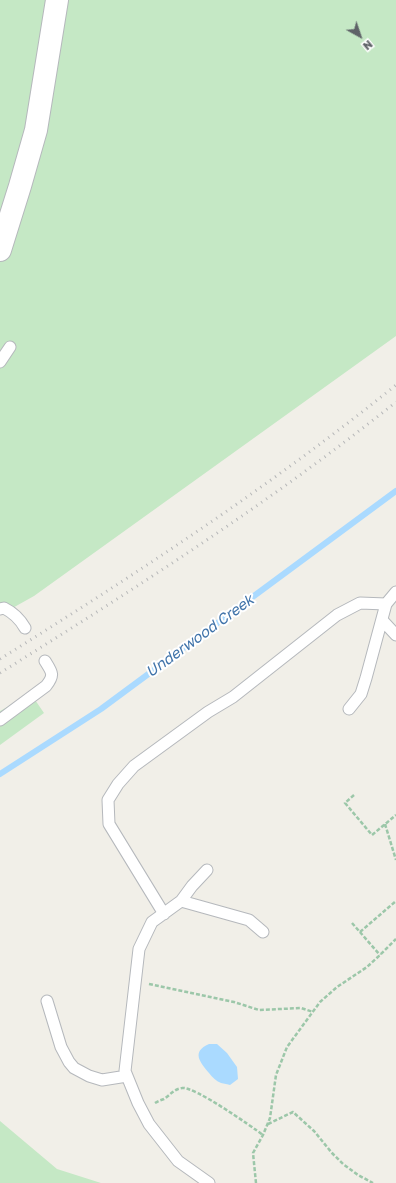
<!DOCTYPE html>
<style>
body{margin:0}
#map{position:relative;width:396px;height:1183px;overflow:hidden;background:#f1efe8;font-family:"Golos Text",sans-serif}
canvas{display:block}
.north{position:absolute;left:340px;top:16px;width:40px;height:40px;-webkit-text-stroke:3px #fff;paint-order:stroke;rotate:140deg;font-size:11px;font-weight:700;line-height:16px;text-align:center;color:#5f6368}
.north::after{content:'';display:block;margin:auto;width:14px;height:18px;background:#5f6368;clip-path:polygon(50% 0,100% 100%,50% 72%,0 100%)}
</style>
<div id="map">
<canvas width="396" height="1183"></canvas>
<div class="north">N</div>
</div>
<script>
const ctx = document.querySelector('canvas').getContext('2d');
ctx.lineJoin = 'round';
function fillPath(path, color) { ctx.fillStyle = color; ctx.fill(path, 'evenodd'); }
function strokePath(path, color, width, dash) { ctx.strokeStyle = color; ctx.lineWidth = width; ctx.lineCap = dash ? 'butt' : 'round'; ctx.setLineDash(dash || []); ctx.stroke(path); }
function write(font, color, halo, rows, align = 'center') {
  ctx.font = font + ' "Golos Text",sans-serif'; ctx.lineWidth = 4; ctx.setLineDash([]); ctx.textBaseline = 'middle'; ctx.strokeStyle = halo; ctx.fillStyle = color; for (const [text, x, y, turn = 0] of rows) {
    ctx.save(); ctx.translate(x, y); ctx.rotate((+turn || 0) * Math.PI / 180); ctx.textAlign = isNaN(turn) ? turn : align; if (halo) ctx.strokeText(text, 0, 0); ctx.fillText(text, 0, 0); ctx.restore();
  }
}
const green = new Path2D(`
 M 0,0 L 396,0 L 396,336 L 34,596 L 0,615 Z
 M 31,694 L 44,713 L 0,745 L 0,711 Z
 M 0,1121 L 57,1169 L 101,1183 L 0,1183 Z`);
const water = new Path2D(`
 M 209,1044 L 217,1044 L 227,1053 L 237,1067 L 238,1079 L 230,1085 C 228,1084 224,1084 221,1083 C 216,1081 212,1077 209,1073 C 200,1062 191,1052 209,1044 Z`);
const stream = new Path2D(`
 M 0,774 L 101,709 L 396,491`);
const path = new Path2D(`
 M 354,795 L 345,803 L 372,835 L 396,815
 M 385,824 L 396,860
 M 352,923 L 380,955
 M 360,932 L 396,901
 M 149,984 L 234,1002 L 259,1010 L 301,1008 L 313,1012
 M 155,1103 C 158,1101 161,1100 164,1099 C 170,1095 174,1089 182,1088 C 194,1086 251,1126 263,1135
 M 268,1124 L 293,1112 L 314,1131 L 332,1153 L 343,1164 L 358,1175 L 373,1183
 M 256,1183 L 253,1153 L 263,1135 L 270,1118 L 276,1075 L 287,1047 L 320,1002 L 337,987 L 367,967 L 380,955 L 396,939`);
const service = new Path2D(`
 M 0,362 L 10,347
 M 0,609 L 4,608 C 14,613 20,619 25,628
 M 382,620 L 396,635
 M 349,709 L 361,694 L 366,678 L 386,604 L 396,592
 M 0,720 L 46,686 C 55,675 52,672 45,661
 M 207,870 L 192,886 L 181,901 L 152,922 L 139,949 L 125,1071 L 138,1103 L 149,1124 L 178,1161 L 209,1183
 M 181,901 L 249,920 L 263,932
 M 164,914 L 109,824 L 108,800 L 118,784 L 134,766 L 208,712 L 233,697 L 337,615 L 360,603 L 386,604
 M 47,1001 L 61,1047 L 69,1062 L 74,1068 L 89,1076 L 102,1080 L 127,1076`);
const minor = new Path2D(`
 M 0,250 L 20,186 L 36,130 L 57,0`);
const rail = new Path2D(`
 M 0,659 C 136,574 271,486 396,385
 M 0,673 C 136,588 271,502 396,402`);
const waterNames = [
 ["Underwood Creek",200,636,-36]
];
fillPath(green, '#c5e8c5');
fillPath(water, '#aadaff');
strokePath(stream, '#aadaff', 6);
strokePath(service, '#b5b8bc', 13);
strokePath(minor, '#b5b8bc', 24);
strokePath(path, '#9cc7a9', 2.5, [4, 2]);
strokePath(service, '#fff', 11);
strokePath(minor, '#fff', 22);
strokePath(rail, '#b6b7b8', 3, [1, 5]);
write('italic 15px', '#4174aa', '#fff', waterNames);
</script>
